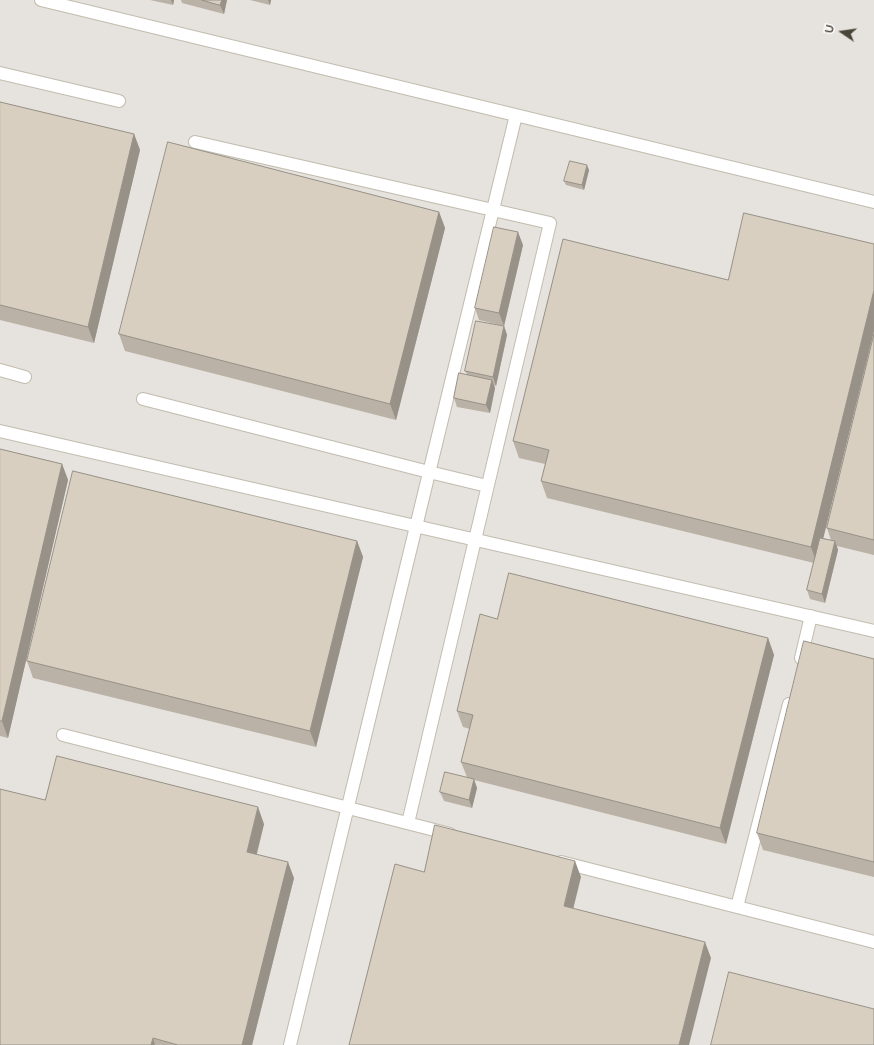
<!DOCTYPE html>
<style>
body{margin:0}
#map{position:relative;width:874px;height:1045px;overflow:hidden;background:#f6f3ec;font-family:Raleway,sans-serif}
canvas{display:block}
.north{position:absolute;left:822px;top:12px;width:40px;height:40px;-webkit-text-stroke:3px #fff;paint-order:stroke;rotate:283deg;font-size:11px;font-weight:700;line-height:16px;text-align:center;color:#4b4439}
.north::after{content:'';display:block;margin:auto;width:14px;height:18px;background:#4b4439;clip-path:polygon(50% 0,100% 100%,50% 72%,0 100%)}
</style>
<div id="map">
<canvas width="874" height="1045"></canvas>
<div class="north">U</div>
</div>
<script>
const ctx = document.querySelector('canvas').getContext('2d');
ctx.lineJoin = 'round';
function fillPath(path, color) { ctx.fillStyle = color; ctx.fill(path, 'evenodd'); }
function strokePath(path, color, width, dash) { ctx.strokeStyle = color; ctx.lineWidth = width; ctx.lineCap = dash ? 'butt' : 'round'; ctx.setLineDash(dash || []); ctx.stroke(path); }
const industrial = new Path2D(`
 M 0,0 L 874,0 L 874,1045 L 0,1045 Z`);
const lane = new Path2D(`
 M 41,0 L 874,202
 M 0,73 L 119,101
 M 195,142 L 550,223 L 408,823
 M 0,370 L 25,377
 M 143,399 L 429,472 L 487,486
 M 0,431 L 874,631
 M 801,658 L 811,616
 M 63,735 L 450,834
 M 561,862 L 874,942
 M 737,907 L 789,704
 M 290,1045 L 516,115`);
const wall = new Path2D(`
 M 150,0 L 174,0 L 173,5 Z
 M 181,0 L 227,0 L 224,14 L 182,3 Z
 M 250,0 L 271,0 L 270,5 Z
 M 0,102 L 134,134 L 140,150 L 94,343 L 0,320 Z
 M 589,170 L 584,190 L 566,185 L 564,181 Z
 M 439,212 L 445,228 L 396,420 L 125,351 L 119,334 Z
 M 874,244 L 874,331 L 823,538 L 831,540 L 827,528 L 874,334 L 874,555 L 837,546 L 838,550 L 825,603 L 810,599 L 807,590 L 814,563 L 547,498 L 541,481 L 545,464 L 519,458 L 513,441 L 728,280 Z
 M 523,245 L 504,326 L 479,320 L 475,308 Z
 M 504,326 L 507,335 L 496,386 L 494,385 L 495,388 L 490,413 L 457,407 L 454,398 L 467,374 L 465,371 Z
 M 0,449 L 62,464 L 68,480 L 8,738 L 0,736 Z
 M 357,541 L 363,557 L 316,747 L 33,678 L 27,661 Z
 M 497,619 L 768,638 L 774,655 L 726,844 L 474,780 L 477,788 L 472,808 L 444,801 L 440,792 L 467,777 L 461,762 L 470,729 L 463,727 L 457,711 Z
 M 874,659 L 874,877 L 763,850 L 757,833 Z
 M 45,800 L 264,824 L 257,854 L 294,878 L 252,1045 L 0,1045 Z`);
const shadedWall = new Path2D(`
 M 171,0 L 174,0 L 173,5 Z
 M 222,0 L 227,0 L 224,14 L 220,5 Z
 M 268,0 L 271,0 L 270,5 Z
 M 134,134 L 140,150 L 94,343 L 88,327 Z
 M 587,165 L 589,170 L 584,190 L 582,185 Z
 M 439,212 L 445,228 L 396,420 L 390,404 Z
 M 518,232 L 523,245 L 504,326 L 499,313 Z
 M 874,290 L 874,331 L 817,564 L 811,547 Z
 M 504,326 L 507,335 L 496,386 L 493,377 Z
 M 492,380 L 495,388 L 490,413 L 486,405 Z
 M 62,464 L 68,480 L 8,738 L 2,721 Z
 M 357,541 L 363,557 L 316,747 L 310,731 Z
 M 835,541 L 838,550 L 825,603 L 822,594 Z
 M 768,638 L 774,655 L 726,844 L 720,828 Z
 M 474,779 L 477,788 L 472,808 L 469,800 Z
 M 258,807 L 264,824 L 253,868 L 247,852 Z
 M 575,861 L 581,877 L 570,922 L 564,906 Z
 M 288,862 L 294,878 L 252,1045 L 242,1045 Z
 M 705,942 L 711,958 L 689,1045 L 679,1045 Z
 M 153,1038 L 155,1045 L 151,1045 Z`);
const building = new Path2D(`
 M 202,0 L 222,0 L 220,5 Z
 M 0,102 L 134,134 L 88,327 L 0,305 Z
 M 168,142 L 439,212 L 390,404 L 119,334 Z
 M 570,161 L 587,165 L 582,185 L 564,181 Z
 M 744,213 L 874,244 L 874,290 L 811,547 L 541,481 L 549,450 L 513,441 L 563,239 L 728,280 Z
 M 494,227 L 518,232 L 499,313 L 475,308 Z
 M 476,321 L 504,326 L 493,377 L 465,371 Z
 M 874,334 L 874,540 L 827,528 Z
 M 459,373 L 492,380 L 486,405 L 454,398 Z
 M 0,449 L 62,464 L 2,721 L 0,721 Z
 M 73,471 L 357,541 L 310,731 L 27,661 Z
 M 820,538 L 835,541 L 822,594 L 807,590 Z
 M 509,573 L 768,638 L 720,828 L 461,762 L 473,715 L 457,711 L 480,614 L 497,619 Z
 M 804,641 L 874,659 L 874,862 L 757,833 Z
 M 57,756 L 258,807 L 247,852 L 288,862 L 242,1045 L 178,1045 L 153,1038 L 151,1045 L 0,1045 L 0,789 L 45,800 Z
 M 445,772 L 474,779 L 469,800 L 440,792 Z
 M 435,825 L 575,861 L 564,906 L 705,942 L 679,1045 L 349,1045 L 395,864 L 424,872 Z
 M 729,972 L 874,1009 L 874,1045 L 711,1045 Z`);
fillPath(industrial, '#e6e2dd');
strokePath(lane, '#c2bbae', 14);
strokePath(lane, '#fff', 12);
fillPath(wall, '#bab2a6');
fillPath(shadedWall, '#979187');
fillPath(building, '#d8cfc1');
strokePath(building, '#979187', 1);
</script>
